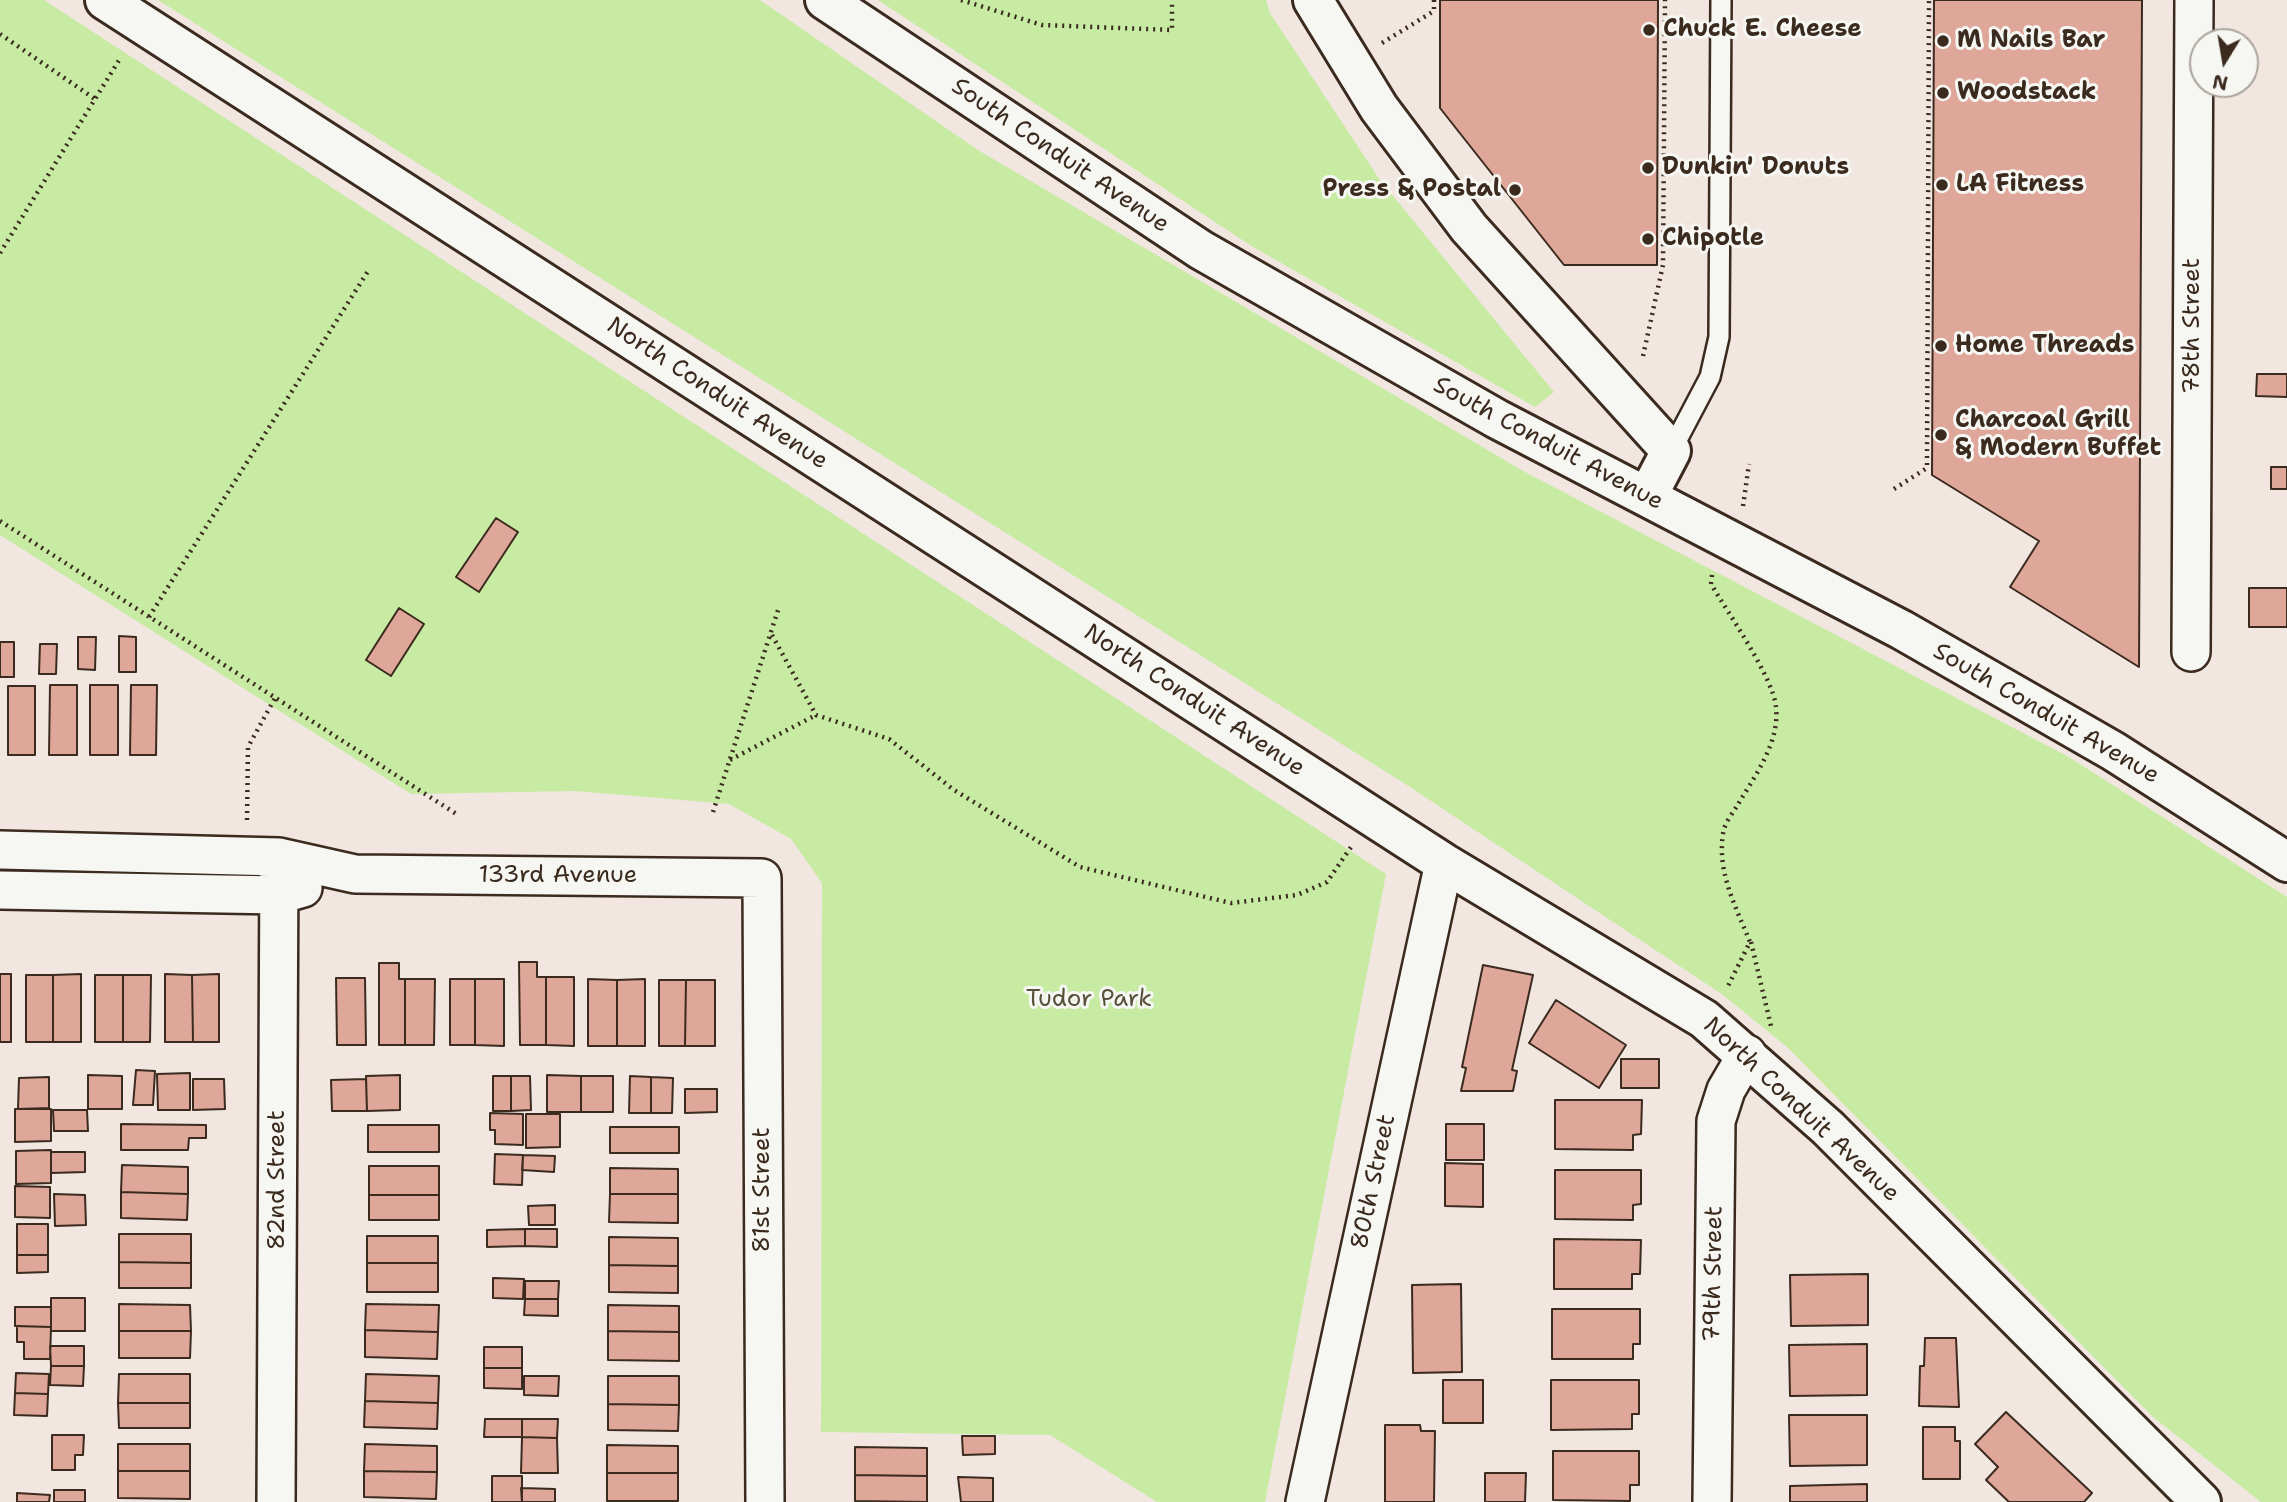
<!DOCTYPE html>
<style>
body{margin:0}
#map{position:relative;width:2287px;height:1502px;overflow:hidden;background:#f1e6e0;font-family:"Shantell Sans",sans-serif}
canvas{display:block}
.north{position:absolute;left:2189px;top:28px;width:70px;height:70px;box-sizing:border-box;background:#f6f6f2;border:2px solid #aba49d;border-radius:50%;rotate:191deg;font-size:19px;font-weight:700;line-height:28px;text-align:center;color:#3b2a1e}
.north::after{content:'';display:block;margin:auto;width:24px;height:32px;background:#3b2a1e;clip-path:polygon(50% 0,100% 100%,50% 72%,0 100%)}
</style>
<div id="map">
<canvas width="2287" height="1502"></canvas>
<div class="north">N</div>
</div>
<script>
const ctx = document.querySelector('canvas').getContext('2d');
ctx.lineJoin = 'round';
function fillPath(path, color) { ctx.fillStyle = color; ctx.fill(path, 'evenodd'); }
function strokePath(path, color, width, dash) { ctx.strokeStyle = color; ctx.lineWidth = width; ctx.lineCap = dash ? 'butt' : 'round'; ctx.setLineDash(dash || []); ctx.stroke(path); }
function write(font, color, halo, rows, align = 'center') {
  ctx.font = font + ' "Shantell Sans",sans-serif'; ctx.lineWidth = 6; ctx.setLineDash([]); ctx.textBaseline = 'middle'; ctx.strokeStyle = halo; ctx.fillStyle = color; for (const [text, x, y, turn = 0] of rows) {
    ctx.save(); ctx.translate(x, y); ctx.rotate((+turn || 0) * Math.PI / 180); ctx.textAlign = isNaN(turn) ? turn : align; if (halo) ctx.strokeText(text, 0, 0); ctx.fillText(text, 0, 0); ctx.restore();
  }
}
const green = new Path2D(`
 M 0,0 L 44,0 L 1386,874 L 1265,1502 L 1157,1502 L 1050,1435 L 821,1432 L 822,883 L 791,839 L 729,804 L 575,791 L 411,794 L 0,535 Z
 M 158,0 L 760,0 L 978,150 L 1525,472 L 2069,757 L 2287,897 L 2287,1502 L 2261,1502 L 2153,1417 L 1787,1047 L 1723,995 L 1410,787 Z
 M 878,0 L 1266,0 L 1270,13 L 1380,180 L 1554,392 L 1535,407 L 1253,247 Z`);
const building = new Path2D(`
 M 1440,0 L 1658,0 L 1657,265 L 1564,265 L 1440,108 Z
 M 1934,0 L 2142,0 L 2139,667 L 2010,587 L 2039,541 L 1932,475 Z
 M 2257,374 L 2287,374 L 2287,397 L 2256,396 Z
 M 2271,467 L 2287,467 L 2287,489 L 2271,489 Z
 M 496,518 L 518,532 L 479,592 L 456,577 Z
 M 2249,588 L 2287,588 L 2287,627 L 2249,627 Z
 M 399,608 L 424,624 L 391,676 L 366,660 Z
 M 119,636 L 136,637 L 136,672 L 119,672 Z
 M 78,637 L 96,637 L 95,670 L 78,669 Z
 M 0,642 L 14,642 L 14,677 L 0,677 Z
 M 40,644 L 57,644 L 56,674 L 39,674 Z
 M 50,685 L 77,685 L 77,755 L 49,755 Z
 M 90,685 L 118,685 L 118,755 L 90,755 Z
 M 131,685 L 157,685 L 156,755 L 130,755 Z
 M 8,686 L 35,686 L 35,755 L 8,755 Z
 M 519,962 L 537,962 L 537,977 L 546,977 L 546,1045 L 520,1045 Z
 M 379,963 L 399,963 L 399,979 L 405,979 L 405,1045 L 379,1045 Z
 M 1483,965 L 1533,975 L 1512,1070 L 1517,1071 L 1513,1091 L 1461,1091 L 1466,1068 L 1462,1067 Z
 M 0,974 L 11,974 L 11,1042 L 0,1042 Z
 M 81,974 L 81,1042 L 53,1042 L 53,975 Z
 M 165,974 L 192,975 L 193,1042 L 165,1042 Z
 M 219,974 L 219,1042 L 193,1042 L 192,975 Z
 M 26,975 L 53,975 L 53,1042 L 26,1042 Z
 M 95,975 L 123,975 L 123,1042 L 95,1042 Z
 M 123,975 L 151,975 L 150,1042 L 123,1042 Z
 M 546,977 L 574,977 L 574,1046 L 546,1045 Z
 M 336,978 L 365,978 L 366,1045 L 337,1045 Z
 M 405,979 L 435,979 L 434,1045 L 405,1045 Z
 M 450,979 L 475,979 L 475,1045 L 450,1045 Z
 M 475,979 L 504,979 L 504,1046 L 475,1045 Z
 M 588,979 L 617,980 L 617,1046 L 588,1046 Z
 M 645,979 L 645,1046 L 617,1046 L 617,980 Z
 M 659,980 L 686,980 L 685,1046 L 659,1046 Z
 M 686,980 L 715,980 L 715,1046 L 685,1046 Z
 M 1556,1000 L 1626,1045 L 1599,1088 L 1529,1043 Z
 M 1621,1059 L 1659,1059 L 1659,1088 L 1621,1088 Z
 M 136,1070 L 155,1071 L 153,1105 L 133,1105 Z
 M 190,1073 L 190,1110 L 158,1110 L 157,1074 Z
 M 88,1075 L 122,1076 L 122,1109 L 88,1109 Z
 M 400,1075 L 400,1110 L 367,1111 L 366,1076 Z
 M 547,1075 L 581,1076 L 581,1112 L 547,1112 Z
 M 493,1076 L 511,1076 L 511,1111 L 493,1111 Z
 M 511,1076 L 530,1076 L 531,1110 L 511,1111 Z
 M 581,1076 L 613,1076 L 613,1112 L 581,1112 Z
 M 630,1076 L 651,1077 L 651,1113 L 629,1113 Z
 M 49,1077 L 49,1108 L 18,1109 L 19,1078 Z
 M 651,1077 L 673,1078 L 672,1113 L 651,1113 Z
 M 193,1079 L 224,1079 L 225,1109 L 193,1110 Z
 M 366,1079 L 367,1111 L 332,1111 L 331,1080 Z
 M 685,1089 L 717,1089 L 717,1112 L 685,1113 Z
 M 1555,1100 L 1642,1100 L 1641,1134 L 1633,1135 L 1633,1150 L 1555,1149 Z
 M 15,1109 L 51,1109 L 51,1141 L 15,1142 Z
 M 53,1110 L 87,1110 L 88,1131 L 54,1131 Z
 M 490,1113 L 523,1114 L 523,1145 L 495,1144 L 495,1130 L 490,1130 Z
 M 526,1114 L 560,1114 L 560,1147 L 526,1148 Z
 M 121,1124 L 206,1125 L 206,1138 L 189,1138 L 188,1150 L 121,1150 Z
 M 1446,1124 L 1484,1124 L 1484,1160 L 1446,1160 Z
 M 368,1125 L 439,1125 L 439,1152 L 368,1152 Z
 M 610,1127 L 679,1127 L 679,1153 L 610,1153 Z
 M 51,1150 L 51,1183 L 16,1184 L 16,1151 Z
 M 51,1152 L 85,1152 L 85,1172 L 51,1173 Z
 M 495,1154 L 523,1155 L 522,1185 L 494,1184 Z
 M 523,1155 L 555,1156 L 554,1172 L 522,1170 Z
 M 1445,1163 L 1483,1164 L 1483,1207 L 1445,1206 Z
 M 122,1165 L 188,1167 L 188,1194 L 121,1192 Z
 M 369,1166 L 439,1166 L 439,1195 L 369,1195 Z
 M 610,1168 L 678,1169 L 678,1194 L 610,1194 Z
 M 1555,1170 L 1641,1170 L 1641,1204 L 1633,1205 L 1633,1220 L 1555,1219 Z
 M 15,1186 L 50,1187 L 50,1218 L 15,1217 Z
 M 121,1192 L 188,1194 L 187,1220 L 121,1218 Z
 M 54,1194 L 85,1195 L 86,1225 L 55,1226 Z
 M 610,1194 L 678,1194 L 678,1223 L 609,1222 Z
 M 369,1195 L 439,1195 L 439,1220 L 369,1220 Z
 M 555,1205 L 555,1225 L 529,1225 L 528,1206 Z
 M 17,1224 L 48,1224 L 48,1255 L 17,1255 Z
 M 525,1229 L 557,1229 L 557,1247 L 525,1246 Z
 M 525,1229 L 525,1246 L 487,1247 L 487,1230 Z
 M 119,1234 L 191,1234 L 191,1263 L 119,1262 Z
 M 367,1236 L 438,1236 L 438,1263 L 367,1263 Z
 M 609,1237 L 678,1238 L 678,1266 L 609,1265 Z
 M 1554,1239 L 1641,1240 L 1640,1274 L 1632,1274 L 1632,1289 L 1554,1289 Z
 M 17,1255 L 48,1255 L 48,1272 L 17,1273 Z
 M 119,1262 L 191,1263 L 191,1288 L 119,1288 Z
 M 367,1263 L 438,1263 L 438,1292 L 367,1292 Z
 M 609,1265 L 678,1266 L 678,1293 L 609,1292 Z
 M 1868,1274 L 1868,1325 L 1791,1326 L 1790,1275 Z
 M 493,1278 L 524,1279 L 523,1299 L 493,1298 Z
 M 525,1281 L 559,1281 L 558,1299 L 525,1299 Z
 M 1461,1284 L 1462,1372 L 1413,1373 L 1412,1285 Z
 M 51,1298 L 85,1298 L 85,1331 L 51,1331 Z
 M 525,1299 L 558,1299 L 558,1316 L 524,1315 Z
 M 119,1304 L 190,1305 L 191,1331 L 119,1331 Z
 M 366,1304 L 439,1305 L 438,1332 L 365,1330 Z
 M 608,1305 L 679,1306 L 679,1332 L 608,1331 Z
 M 15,1307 L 51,1307 L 51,1327 L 15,1326 Z
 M 1552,1309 L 1640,1309 L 1640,1344 L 1633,1344 L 1633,1359 L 1552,1359 Z
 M 17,1326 L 51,1327 L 50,1359 L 24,1359 L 24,1342 L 17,1342 Z
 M 365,1330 L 438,1332 L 437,1359 L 365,1357 Z
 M 119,1331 L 191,1331 L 190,1358 L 119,1358 Z
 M 608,1331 L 679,1332 L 679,1361 L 608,1360 Z
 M 1925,1338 L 1956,1338 L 1959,1407 L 1919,1406 L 1920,1366 L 1924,1366 Z
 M 1867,1344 L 1867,1395 L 1790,1396 L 1789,1345 Z
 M 50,1346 L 84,1346 L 84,1366 L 51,1366 Z
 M 484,1347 L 522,1347 L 522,1368 L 484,1368 Z
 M 51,1366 L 84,1366 L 83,1386 L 50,1385 Z
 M 484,1368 L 522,1368 L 522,1389 L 484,1388 Z
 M 16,1373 L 49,1374 L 48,1394 L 15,1393 Z
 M 119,1374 L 190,1374 L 190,1403 L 118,1403 Z
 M 366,1374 L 439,1376 L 438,1403 L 365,1401 Z
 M 524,1376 L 559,1376 L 558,1396 L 524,1395 Z
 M 608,1376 L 679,1376 L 679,1405 L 608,1404 Z
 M 1443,1380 L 1483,1380 L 1483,1423 L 1443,1423 Z
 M 1551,1380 L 1639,1380 L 1639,1414 L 1632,1414 L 1632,1429 L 1551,1430 Z
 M 15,1393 L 48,1394 L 47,1416 L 14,1415 Z
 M 365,1401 L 438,1403 L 437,1429 L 364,1427 Z
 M 118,1403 L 190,1403 L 190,1428 L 119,1428 Z
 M 608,1404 L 679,1405 L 678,1431 L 608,1430 Z
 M 2006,1412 L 2092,1493 L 2084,1502 L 2009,1502 L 1986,1480 L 1998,1467 L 1975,1444 Z
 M 1789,1415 L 1867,1415 L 1867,1465 L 1790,1466 Z
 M 485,1419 L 522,1419 L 522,1437 L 484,1437 Z
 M 522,1419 L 558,1419 L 557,1438 L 522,1437 Z
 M 1385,1425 L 1420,1425 L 1421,1431 L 1435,1431 L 1434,1502 L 1385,1502 Z
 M 1923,1427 L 1955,1427 L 1955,1441 L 1960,1441 L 1960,1479 L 1923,1479 Z
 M 52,1435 L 84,1435 L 83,1455 L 75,1455 L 75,1470 L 52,1470 Z
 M 962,1436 L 995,1436 L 995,1454 L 963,1455 Z
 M 522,1437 L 557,1438 L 558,1473 L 521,1473 Z
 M 118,1444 L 190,1444 L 190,1471 L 118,1471 Z
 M 365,1444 L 437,1446 L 437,1472 L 364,1471 Z
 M 607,1445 L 678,1446 L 678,1473 L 607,1473 Z
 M 855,1447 L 927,1448 L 927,1476 L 855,1475 Z
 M 1553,1451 L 1639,1451 L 1639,1485 L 1630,1485 L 1630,1501 L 1553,1500 Z
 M 118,1471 L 190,1471 L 190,1499 L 118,1498 Z
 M 364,1471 L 437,1472 L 436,1499 L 364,1497 Z
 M 607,1473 L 678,1473 L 678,1501 L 607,1501 Z
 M 1485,1473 L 1526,1473 L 1525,1502 L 1485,1502 Z
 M 855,1475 L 927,1476 L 927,1502 L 855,1501 Z
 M 492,1476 L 522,1476 L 522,1502 L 492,1502 Z
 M 958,1477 L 993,1478 L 993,1502 L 961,1502 Z
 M 1867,1484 L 1867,1502 L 1790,1502 L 1790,1486 Z
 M 521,1488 L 555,1489 L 555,1502 L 522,1502 Z
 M 54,1490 L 85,1490 L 85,1502 L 54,1502 Z
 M 17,1493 L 50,1495 L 49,1502 L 17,1502 Z`);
const path = new Path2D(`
 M 961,0 L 1042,25 L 1172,30 L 1172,0
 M 0,34 L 95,99
 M 1382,43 L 1434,11 L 1434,0
 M 0,253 L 121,57
 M 1643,356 L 1663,265 L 1665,0
 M 1894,489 L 1927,468 L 1929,0
 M 1743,506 L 1749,464
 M 0,521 L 458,815
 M 1712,575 L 1711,584 C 1728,613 1773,677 1776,707 C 1780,743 1754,777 1737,806 C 1732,814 1724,824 1723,834 C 1717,873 1736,907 1750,942 L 1727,988
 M 149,617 L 370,268
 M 772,635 L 816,715 L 889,739 L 954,790 L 1080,867 L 1231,903 L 1297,895 L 1327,882 L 1351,847
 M 730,760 L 816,715
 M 713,812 L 779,607
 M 247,820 L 248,747 L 275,698
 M 1751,942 L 1771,1026`);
const lane = new Path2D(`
 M 1671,451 L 1710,377 L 1719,337 L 1721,0`);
const street = new Path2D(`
 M 2191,652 L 2194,0
 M 0,850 L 279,857 L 355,874 L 762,878 L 765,1502
 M 0,890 L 279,895 L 303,888
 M 276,1502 L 279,857
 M 1305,1502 L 1444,863
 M 1712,1502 L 1716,1121 L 1726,1090 L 1747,1054`);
const primary = new Path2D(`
 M 105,0 L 1444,863 L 1704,1019 L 1828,1128 L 2201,1502
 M 825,0 L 1201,250 L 1497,419 L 1902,630 L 2113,751 L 2287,862
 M 1313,0 L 1379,108 L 1469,228 L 1671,451 L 1647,497`);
const markers = [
 [1649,30,7,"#3b2a1e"],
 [1943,41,7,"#3b2a1e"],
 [1943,93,7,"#3b2a1e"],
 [1648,168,7,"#3b2a1e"],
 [1942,185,7,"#3b2a1e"],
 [1515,190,7,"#3b2a1e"],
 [1648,239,7,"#3b2a1e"],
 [1941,346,7,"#3b2a1e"],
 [1941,435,7,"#3b2a1e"]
];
const poiNames = [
 ["Chuck E. Cheese",1663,30],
 ["M Nails Bar",1957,41],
 ["Woodstack",1957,93],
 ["Dunkin' Donuts",1662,168],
 ["LA Fitness",1956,185],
 ["Press & Postal",1501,190,"right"],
 ["Chipotle",1662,239],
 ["Home Threads",1955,346],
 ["Charcoal Grill",1955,421],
 ["& Modern Buffet",1955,449]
];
const streetNames = [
 ["South Conduit Avenue",1060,156,34],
 ["78th Street",2193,326,-90],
 ["North Conduit Avenue",717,394,33],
 ["South Conduit Avenue",1548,444,28],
 ["North Conduit Avenue",1194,701,33],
 ["South Conduit Avenue",2046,714,30],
 ["133rd Avenue",558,876],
 ["North Conduit Avenue",1801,1110,43],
 ["82nd Street",278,1180,-90],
 ["80th Street",1374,1182,-78],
 ["81st Street",763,1190,-90],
 ["79th Street",1714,1274,-89]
];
const parkNames = [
 ["Tudor Park",1089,1000]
];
fillPath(green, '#c8eba4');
fillPath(building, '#dfa799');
strokePath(building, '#3b2a1e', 2);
strokePath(lane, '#3b2a1e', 24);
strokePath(street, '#3b2a1e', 42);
strokePath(primary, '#3b2a1e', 44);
strokePath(path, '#3b2a1e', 4.5, [2, 5]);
strokePath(lane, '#f6f6f2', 19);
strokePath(street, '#f6f6f2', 37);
strokePath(primary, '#f6f6f2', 38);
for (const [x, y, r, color] of markers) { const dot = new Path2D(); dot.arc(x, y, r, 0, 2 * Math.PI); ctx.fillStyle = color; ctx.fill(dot); strokePath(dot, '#f6f6f2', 2.5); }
write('bold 24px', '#3b2a1e', '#f6f6f2', poiNames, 'left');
write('24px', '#3b2a1e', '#f6f6f2', streetNames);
write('24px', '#575139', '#f6f6f2', parkNames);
</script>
